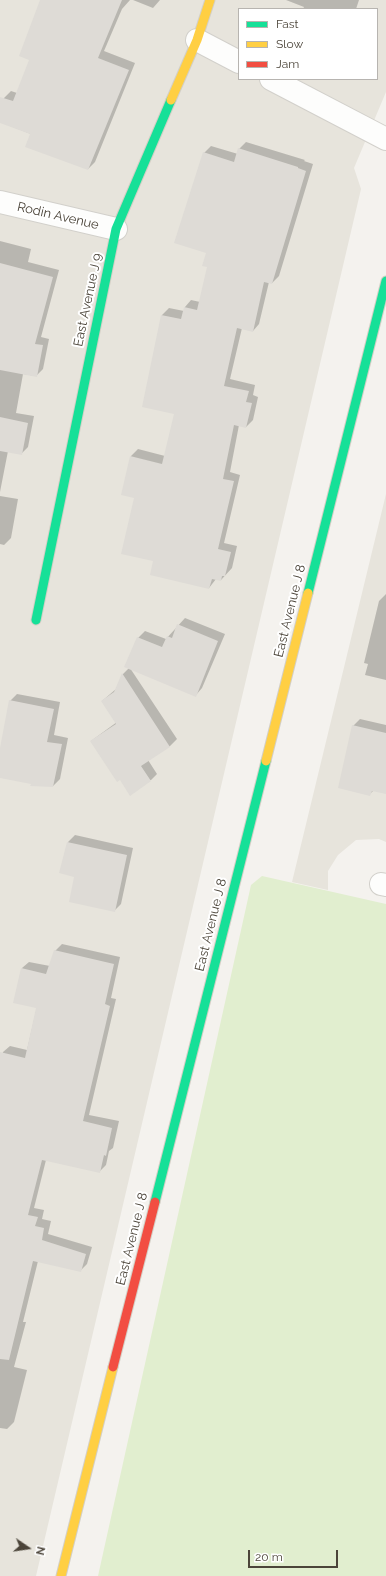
<!DOCTYPE html>
<style>
body{margin:0}
#map{position:relative;width:386px;height:1576px;overflow:hidden;background:#f4f2ee;font-family:Raleway,sans-serif}
canvas{display:block}
.legend{position:absolute;left:238px;top:8px;width:140px;height:72px;box-sizing:border-box;background:#fff;border:1px solid #b7b4b0;margin:0;padding:5px 7px;list-style:none;font-size:12px;color:#4b4439}
.legend li{display:flex;align-items:center;gap:8px;height:20px}
.legend b{width:20px;border:1px solid #b7b4b0}
.north{position:absolute;left:8px;top:1528px;width:40px;height:40px;-webkit-text-stroke:3px #fff;paint-order:stroke;rotate:103deg;font-size:11px;font-weight:700;line-height:16px;text-align:center;color:#4b4439}
.north::after{content:'';display:block;margin:auto;width:14px;height:18px;background:#4b4439;clip-path:polygon(50% 0,100% 100%,50% 72%,0 100%)}
.scale{position:absolute;left:248px;top:1550px;width:90px;height:18px;box-sizing:border-box;border:2px solid #4b4439;border-top:0;padding-left:5px;font-size:12px;line-height:14px;white-space:nowrap;color:#4b4439;-webkit-text-stroke:3px #fff;paint-order:stroke}
</style>
<div id="map">
<canvas width="386" height="1576"></canvas>
<ul class="legend">
<li><b style="height:5px;background:#16e098"></b>Fast</li>
<li><b style="height:5px;background:#ffcf43"></b>Slow</li>
<li><b style="height:5px;background:#f24e42"></b>Jam</li>
</ul>
<div class="north">N</div>
<div class="scale">20 m</div>
</div>
<script>
const ctx = document.querySelector('canvas').getContext('2d');
ctx.lineJoin = 'round';
function fillPath(path, color) { ctx.fillStyle = color; ctx.fill(path, 'evenodd'); }
function strokePath(path, color, width, dash) { ctx.strokeStyle = color; ctx.lineWidth = width; ctx.lineCap = dash ? 'butt' : 'round'; ctx.setLineDash(dash || []); ctx.stroke(path); }
function write(font, color, halo, rows, align = 'center') {
  ctx.font = font + ' Raleway,sans-serif'; ctx.lineWidth = 4; ctx.setLineDash([]); ctx.textBaseline = 'middle'; ctx.strokeStyle = halo; ctx.fillStyle = color; for (const [text, x, y, turn = 0] of rows) {
    ctx.save(); ctx.translate(x, y); ctx.rotate((+turn || 0) * Math.PI / 180); ctx.textAlign = isNaN(turn) ? turn : align; if (halo) ctx.strokeText(text, 0, 0); ctx.fillText(text, 0, 0); ctx.restore();
  }
}
const residential = new Path2D(`
 M 0,0 L 386,0 L 386,92 L 354,168 L 361,189 L 36,1576 L 0,1576 ZM 239,9 L 377,9 L 377,79 L 239,79 Z
 M 386,494 L 386,842 L 379,839 L 356,840 L 338,855 L 328,871 L 328,890 L 292,882 Z`);
const green = new Path2D(`
 M 262,876 L 386,904 L 386,1576 L 98,1576 L 251,885 Z`);
const shadow = new Path2D(`
 M 57,0 L 130,0 L 122,9 L 104,51 L 135,63 L 95,162 L 88,169 L 31,134 L 0,122 L 0,108 L 4,98 L 11,91 L 17,93 Z
 M 133,0 L 160,0 L 153,8 Z
 M 286,0 L 359,0 L 356,9 L 303,9 L 304,7 Z
 M 246,142 L 305,160 L 304,161 L 313,164 L 279,276 L 272,283 L 269,282 L 259,324 L 253,331 L 242,328 L 230,379 L 255,385 L 253,395 L 258,397 L 253,420 L 246,427 L 239,425 L 230,472 L 240,475 L 224,543 L 237,546 L 232,568 L 221,580 L 216,579 L 209,588 L 154,561 L 135,498 L 131,456 L 138,449 L 165,456 L 175,413 L 143,406 L 162,315 L 169,308 L 184,311 L 185,307 L 191,300 L 200,302 L 208,267 L 204,153 L 211,146 L 238,154 L 239,149 Z
 M 0,241 L 31,249 L 28,262 L 59,270 L 41,337 L 49,339 L 43,369 L 36,376 L 23,374 L 16,413 L 34,416 L 28,447 L 21,454 L 8,451 L 0,492 Z
 M 0,496 L 18,499 L 11,538 L 4,545 L 0,544 Z
 M 386,594 L 386,680 L 365,675 L 368,664 L 364,663 L 379,601 Z
 M 185,618 L 225,634 L 202,688 L 196,695 L 130,668 L 177,739 L 170,746 L 148,760 L 157,774 L 151,780 L 120,779 L 91,741 L 117,722 L 102,701 L 116,689 L 123,674 L 129,668 L 138,638 L 145,631 L 166,639 Z
 M 17,694 L 60,702 L 54,735 L 68,738 L 60,779 L 53,786 L 0,777 L 0,753 L 10,701 Z
 M 360,719 L 386,725 L 386,793 L 374,790 L 370,794 L 353,726 Z
 M 75,835 L 133,848 L 121,904 L 114,911 L 76,876 L 68,842 Z
 M 62,944 L 120,957 L 111,998 L 116,999 L 89,1115 L 119,1121 L 113,1148 L 109,1151 L 106,1165 L 99,1172 L 46,1160 L 34,1208 L 44,1210 L 42,1219 L 51,1221 L 48,1234 L 92,1247 L 87,1264 L 80,1271 L 38,1261 L 23,1322 L 26,1322 L 14,1367 L 27,1370 L 14,1422 L 7,1429 L 0,1428 L 0,1063 L 3,1052 L 10,1046 L 27,1050 L 37,1007 L 22,968 L 29,962 L 50,966 L 55,951 Z`);
const building = new Path2D(`
 M 40,0 L 122,0 L 98,58 L 129,70 L 88,170 L 25,147 L 30,134 L 0,123 L 0,97 L 13,101 L 29,60 L 19,56 Z
 M 238,148 L 298,167 L 298,168 L 306,171 L 272,284 L 264,282 L 253,332 L 237,328 L 224,386 L 249,391 L 246,402 L 252,403 L 246,428 L 234,425 L 223,479 L 234,481 L 218,549 L 231,552 L 225,576 L 222,576 L 221,581 L 212,579 L 209,589 L 150,575 L 153,561 L 121,554 L 134,498 L 121,495 L 130,456 L 162,464 L 174,414 L 142,407 L 161,315 L 181,319 L 184,307 L 197,310 L 207,267 L 202,266 L 206,253 L 174,243 L 203,152 L 234,162 Z
 M 0,263 L 53,277 L 35,344 L 43,345 L 37,377 L 0,370 Z
 M 0,417 L 28,423 L 22,455 L 0,451 Z
 M 177,624 L 218,641 L 196,697 L 124,667 L 137,637 L 162,647 L 167,636 L 172,638 Z
 M 122,673 L 170,747 L 141,766 L 151,781 L 130,796 L 120,780 L 117,782 L 90,741 L 116,724 L 101,701 L 114,692 Z
 M 9,700 L 54,709 L 47,742 L 62,744 L 53,787 L 30,786 L 31,784 L 0,778 L 0,748 Z
 M 352,725 L 386,733 L 386,794 L 372,791 L 370,796 L 338,788 Z
 M 67,842 L 127,855 L 115,912 L 69,902 L 74,877 L 59,873 Z
 M 54,950 L 114,964 L 105,1004 L 110,1006 L 83,1121 L 112,1128 L 106,1156 L 104,1155 L 100,1173 L 42,1160 L 28,1215 L 38,1217 L 35,1226 L 44,1228 L 42,1240 L 86,1254 L 81,1272 L 33,1261 L 9,1360 L 0,1359 L 0,1052 L 25,1058 L 36,1008 L 13,1003 L 21,968 L 46,974 Z`);
const street = new Path2D(`
 M 197,40 L 239,62
 M 271,79 L 386,139
 M 0,202 L 116,229
 M 381,884 L 386,885`);
const fast = new Path2D(`
 M 308,593 L 386,281
 M 36,620 L 116,229 L 171,100
 M 155,1202 L 266,761`);
const slow = new Path2D(`
 M 171,100 L 197,40 L 210,0
 M 266,761 L 308,593
 M 61,1576 L 113,1367`);
const jam = new Path2D(`
 M 113,1367 L 155,1202`);
const streetNames = [
 ["Rodin Avenue",58,216,13],
 ["East Avenue J 9",88,300,-78],
 ["East Avenue J 8",290,611,-76],
 ["East Avenue J 8",211,925,-76],
 ["East Avenue J 8",132,1239,-76]
];
fillPath(residential, '#e7e4dc');
fillPath(green, '#e1eecf');
fillPath(shadow, '#0003');
fillPath(building, '#dedbd6');
strokePath(street, '#d2d0cb', 24);
strokePath(fast, '#d3cfc5', 11);
strokePath(slow, '#d3cfc5', 11);
strokePath(jam, '#d3cfc5', 11);
strokePath(street, '#fdfdfc', 22);
strokePath(fast, '#16e098', 9);
strokePath(slow, '#ffcf43', 9);
strokePath(jam, '#f24e42', 9);
write('13px', '#4b4439', '#fff', streetNames);
</script>
